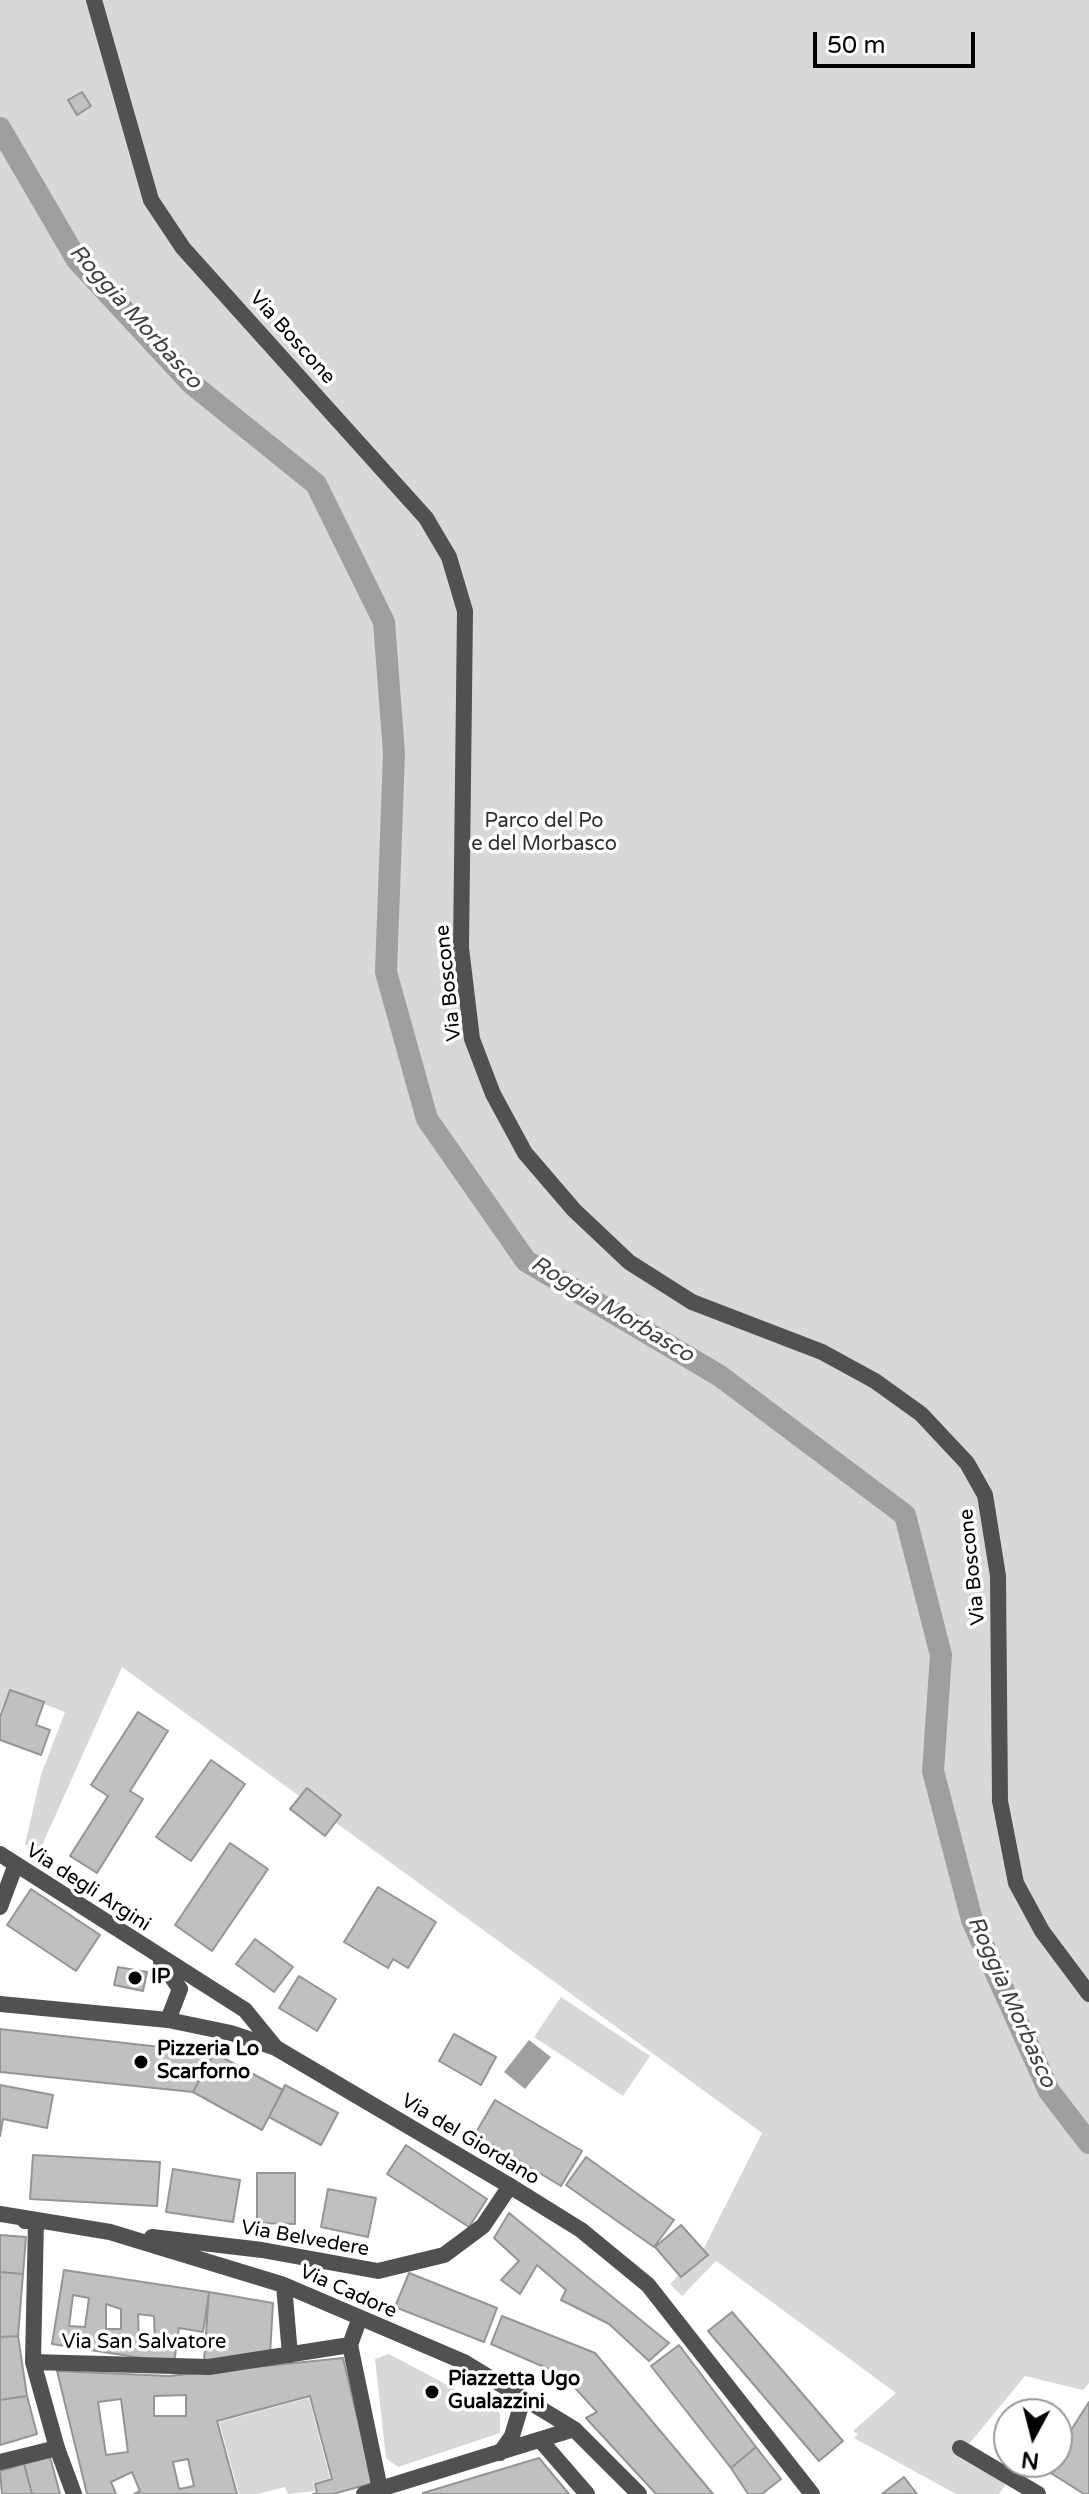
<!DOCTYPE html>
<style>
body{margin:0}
#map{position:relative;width:1089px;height:2494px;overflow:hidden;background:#fff;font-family:"Varela Round",sans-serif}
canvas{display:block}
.north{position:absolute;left:993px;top:2398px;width:80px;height:80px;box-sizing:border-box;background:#fff;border:2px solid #999;border-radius:50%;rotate:187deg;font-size:22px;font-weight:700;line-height:32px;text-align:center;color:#000}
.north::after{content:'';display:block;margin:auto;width:28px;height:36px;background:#000;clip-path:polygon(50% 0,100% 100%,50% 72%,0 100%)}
.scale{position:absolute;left:813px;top:32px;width:162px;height:36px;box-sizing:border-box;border:4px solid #000;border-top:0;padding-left:10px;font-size:24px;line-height:28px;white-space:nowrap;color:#000;-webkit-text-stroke:6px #fff;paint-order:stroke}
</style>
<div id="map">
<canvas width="1089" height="2494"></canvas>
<div class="north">N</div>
<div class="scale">50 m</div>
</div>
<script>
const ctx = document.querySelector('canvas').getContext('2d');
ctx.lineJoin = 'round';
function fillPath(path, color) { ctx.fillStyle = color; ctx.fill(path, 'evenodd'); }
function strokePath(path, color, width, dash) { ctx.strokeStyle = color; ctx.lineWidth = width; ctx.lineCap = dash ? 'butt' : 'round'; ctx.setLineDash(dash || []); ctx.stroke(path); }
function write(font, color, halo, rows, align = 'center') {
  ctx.font = font + ' "Varela Round",sans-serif'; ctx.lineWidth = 7; ctx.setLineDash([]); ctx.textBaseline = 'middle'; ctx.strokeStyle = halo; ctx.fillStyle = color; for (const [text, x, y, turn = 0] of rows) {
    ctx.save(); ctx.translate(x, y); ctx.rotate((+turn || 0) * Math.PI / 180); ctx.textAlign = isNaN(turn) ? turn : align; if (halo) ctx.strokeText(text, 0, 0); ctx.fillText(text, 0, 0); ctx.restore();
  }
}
const green = new Path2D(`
 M 0,0 L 1089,0 L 1089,2383 L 1083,2390 L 1025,2376 L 969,2444 L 1015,2471 L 999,2494 L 956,2494 L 854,2438 L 858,2434 L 853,2431 L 896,2393 L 716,2261 L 682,2296 L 670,2284 L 702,2252 L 762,2133 L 122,1667 L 39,1852 L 25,1844 L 41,1775 L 65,1712 L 9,1691 L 0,1712 Z
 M 561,1997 L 650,2056 L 623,2096 L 534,2037 Z
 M 389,2354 L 500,2413 L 500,2433 L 398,2467 L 386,2458 L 375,2359 Z
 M 309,2398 L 330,2478 L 313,2483 L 315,2491 L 288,2494 L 285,2487 L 257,2494 L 239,2494 L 219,2422 Z`);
const water = new Path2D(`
 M 529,2040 L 551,2057 L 525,2089 L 504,2072 Z`);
const canal = new Path2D(`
 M 0,128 L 77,260 L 192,384 L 316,484 L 384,622 L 394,753 L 386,972 L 427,1119 L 526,1261 L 720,1376 L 905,1515 L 941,1655 L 933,1771 L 972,1920 L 1049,2091 L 1089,2143`);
const building = new Path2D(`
 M 82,92 L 91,106 L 77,115 L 68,100 Z
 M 10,1690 L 44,1702 L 36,1725 L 50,1730 L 41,1755 L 0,1740 L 0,1717 Z
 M 138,1712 L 168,1731 L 130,1791 L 143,1799 L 97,1873 L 70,1856 L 108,1796 L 91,1785 Z
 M 211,1760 L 245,1784 L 191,1861 L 156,1837 Z
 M 307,1788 L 341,1815 L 325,1836 L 290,1809 Z
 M 230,1843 L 268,1869 L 212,1951 L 175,1925 Z
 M 378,1887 L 436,1922 L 408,1968 L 393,1959 L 388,1968 L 344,1942 Z
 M 31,1889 L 100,1935 L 76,1971 L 7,1925 Z
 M 255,1939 L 293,1967 L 274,1992 L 236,1964 Z
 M 118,1967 L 147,1972 L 143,1991 L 114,1985 Z
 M 299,1976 L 336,1999 L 317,2031 L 279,2008 Z
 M 0,2029 L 214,2053 L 193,2092 L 0,2072 Z
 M 454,2034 L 496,2057 L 481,2085 L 439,2061 Z
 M 214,2053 L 283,2090 L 262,2130 L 193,2092 Z
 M 0,2085 L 53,2095 L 47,2128 L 3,2119 L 0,2136 Z
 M 285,2085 L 338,2113 L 321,2145 L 269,2117 Z
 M 495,2100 L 582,2151 L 561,2186 L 475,2134 Z
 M 406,2145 L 487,2199 L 469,2227 L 387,2174 Z
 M 33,2155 L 160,2162 L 157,2206 L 30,2199 Z
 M 586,2157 L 674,2220 L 654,2247 L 566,2185 Z
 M 173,2169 L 240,2180 L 233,2222 L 166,2212 Z
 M 257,2173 L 295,2173 L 295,2224 L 257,2223 Z
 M 328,2189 L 376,2198 L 368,2237 L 321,2227 Z
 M 509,2213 L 669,2343 L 649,2361 L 609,2324 L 561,2300 L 566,2290 L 537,2265 L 520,2294 L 501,2280 L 519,2261 L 494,2238 Z
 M 681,2225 L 708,2255 L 681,2277 L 655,2247 Z
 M 0,2235 L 26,2237 L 23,2274 L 0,2272 Z
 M 64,2270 L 209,2292 L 203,2332 L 179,2328 L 174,2363 L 52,2344 ZM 73,2295 L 89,2298 L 85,2327 L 69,2326 ZM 106,2304 L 121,2309 L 121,2329 L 106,2329 ZM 138,2314 L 154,2316 L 155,2341 L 139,2340 Z
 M 0,2272 L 23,2274 L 18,2336 L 0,2337 Z
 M 409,2273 L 497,2308 L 484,2342 L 395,2307 Z
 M 209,2292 L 273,2303 L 270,2355 L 204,2360 Z
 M 732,2312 L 843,2441 L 819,2461 L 708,2331 Z
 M 502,2316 L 595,2353 L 713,2494 L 656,2494 L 586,2418 L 597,2412 L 575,2388 L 579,2382 L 491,2344 Z
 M 18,2336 L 27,2396 L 0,2400 L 0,2337 Z
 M 679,2345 L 756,2447 L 731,2468 L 651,2366 Z
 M 343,2358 L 373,2483 L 333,2494 L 313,2494 L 317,2493 L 315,2484 L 332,2479 L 310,2396 L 217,2421 L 237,2494 L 134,2494 L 140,2491 L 132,2472 L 111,2482 L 116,2494 L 87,2494 L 57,2371 L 169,2376 ZM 186,2395 L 186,2416 L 154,2416 L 154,2396 ZM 121,2399 L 128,2452 L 106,2455 L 98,2402 ZM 188,2459 L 194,2486 L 179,2489 L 173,2462 Z
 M 27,2396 L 37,2434 L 0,2445 L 0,2400 Z
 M 1089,2402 L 1089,2494 L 1084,2494 L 1046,2470 L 1051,2462 L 1057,2462 L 1057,2452 Z
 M 756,2447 L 781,2479 L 762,2494 L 748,2494 L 731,2468 Z
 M 50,2457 L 60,2494 L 32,2494 L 24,2464 Z
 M 539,2458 L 569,2494 L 423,2494 L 423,2493 Z
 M 24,2464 L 32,2494 L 2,2494 L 0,2471 Z
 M 904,2477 L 917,2494 L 882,2494 Z`);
const pedestrian = new Path2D(`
 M 57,2448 L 74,2494`);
const minor = new Path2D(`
 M 94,0 L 151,200 L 183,248 L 426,518 L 449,557 L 465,611 L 461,948 L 472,1039 L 493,1094 L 525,1153 L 574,1210 L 629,1262 L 692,1302 L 822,1352 L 875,1381 L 921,1414 L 967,1463 L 985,1495 L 998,1576 L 1000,1801 L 1016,1883 L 1042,1931 L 1089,1994
 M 0,1854 L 245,2010 L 276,2048
 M 0,1907 L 16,1864
 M 161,1962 L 180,1989 L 168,2020
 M 0,2214 L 110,2232 L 284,2285 L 464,2362 L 574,2429 L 639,2494
 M 152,2237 L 262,2250 L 378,2271 L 444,2255 L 483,2226 L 510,2186
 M 284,2285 L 290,2355
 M 359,2320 L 350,2345 L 381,2494
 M 33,2362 L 209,2367 L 350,2345
 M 541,2441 L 587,2494
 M 960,2448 L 1038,2494
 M 500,2453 L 512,2436 L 523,2399
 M 0,2462 L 57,2448 L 33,2362 L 36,2220 L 25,2221
 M 364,2494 L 574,2429`);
const tertiary = new Path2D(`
 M 0,2004 L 168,2020 L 231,2033 L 276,2048 L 510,2186 L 581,2230 L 648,2285 L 812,2494`);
const markers = [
 [135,1978,8,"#000"],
 [141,2062,8,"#000"],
 [432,2392,8,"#000"]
];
const streetNames = [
 ["Via Boscone",292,338,48],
 ["Via Boscone",449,983,-96],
 ["Via Boscone",973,1567,-96],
 ["Via degli Argini",88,1888,33],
 ["Via del Giordano",470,2140,31],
 ["Via Belvedere",305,2239,10],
 ["Via Cadore",348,2292,24],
 ["Via San Salvatore",144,2343]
];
const parkNames = [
 ["Parco del Po",544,822],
 ["e del Morbasco",544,845]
];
const poiNames = [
 ["IP",151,1978],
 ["Pizzeria Lo",157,2050],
 ["Scarforno",157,2073],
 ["Piazzetta Ugo",448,2380],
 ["Gualazzini",448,2403]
];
const waterNames = [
 ["Roggia Morbasco",135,317,48],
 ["Roggia Morbasco",612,1310,31],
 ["Roggia Morbasco",1011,2002,66]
];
fillPath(green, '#d8d8d8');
fillPath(water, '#9f9f9f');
strokePath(canal, '#9f9f9f', 22);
fillPath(building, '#c0c0c0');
strokePath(building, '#959595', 2);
strokePath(pedestrian, '#515151', 16);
strokePath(minor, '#515151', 16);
strokePath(tertiary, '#515151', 16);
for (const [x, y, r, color] of markers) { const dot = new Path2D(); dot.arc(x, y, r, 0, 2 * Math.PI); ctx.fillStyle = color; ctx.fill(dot); strokePath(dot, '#fff', 3); }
write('20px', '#000', '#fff', streetNames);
write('20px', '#2f2f2f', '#fff', parkNames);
write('bold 20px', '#000', '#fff', poiNames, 'left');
write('italic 22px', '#404040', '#fff', waterNames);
</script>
